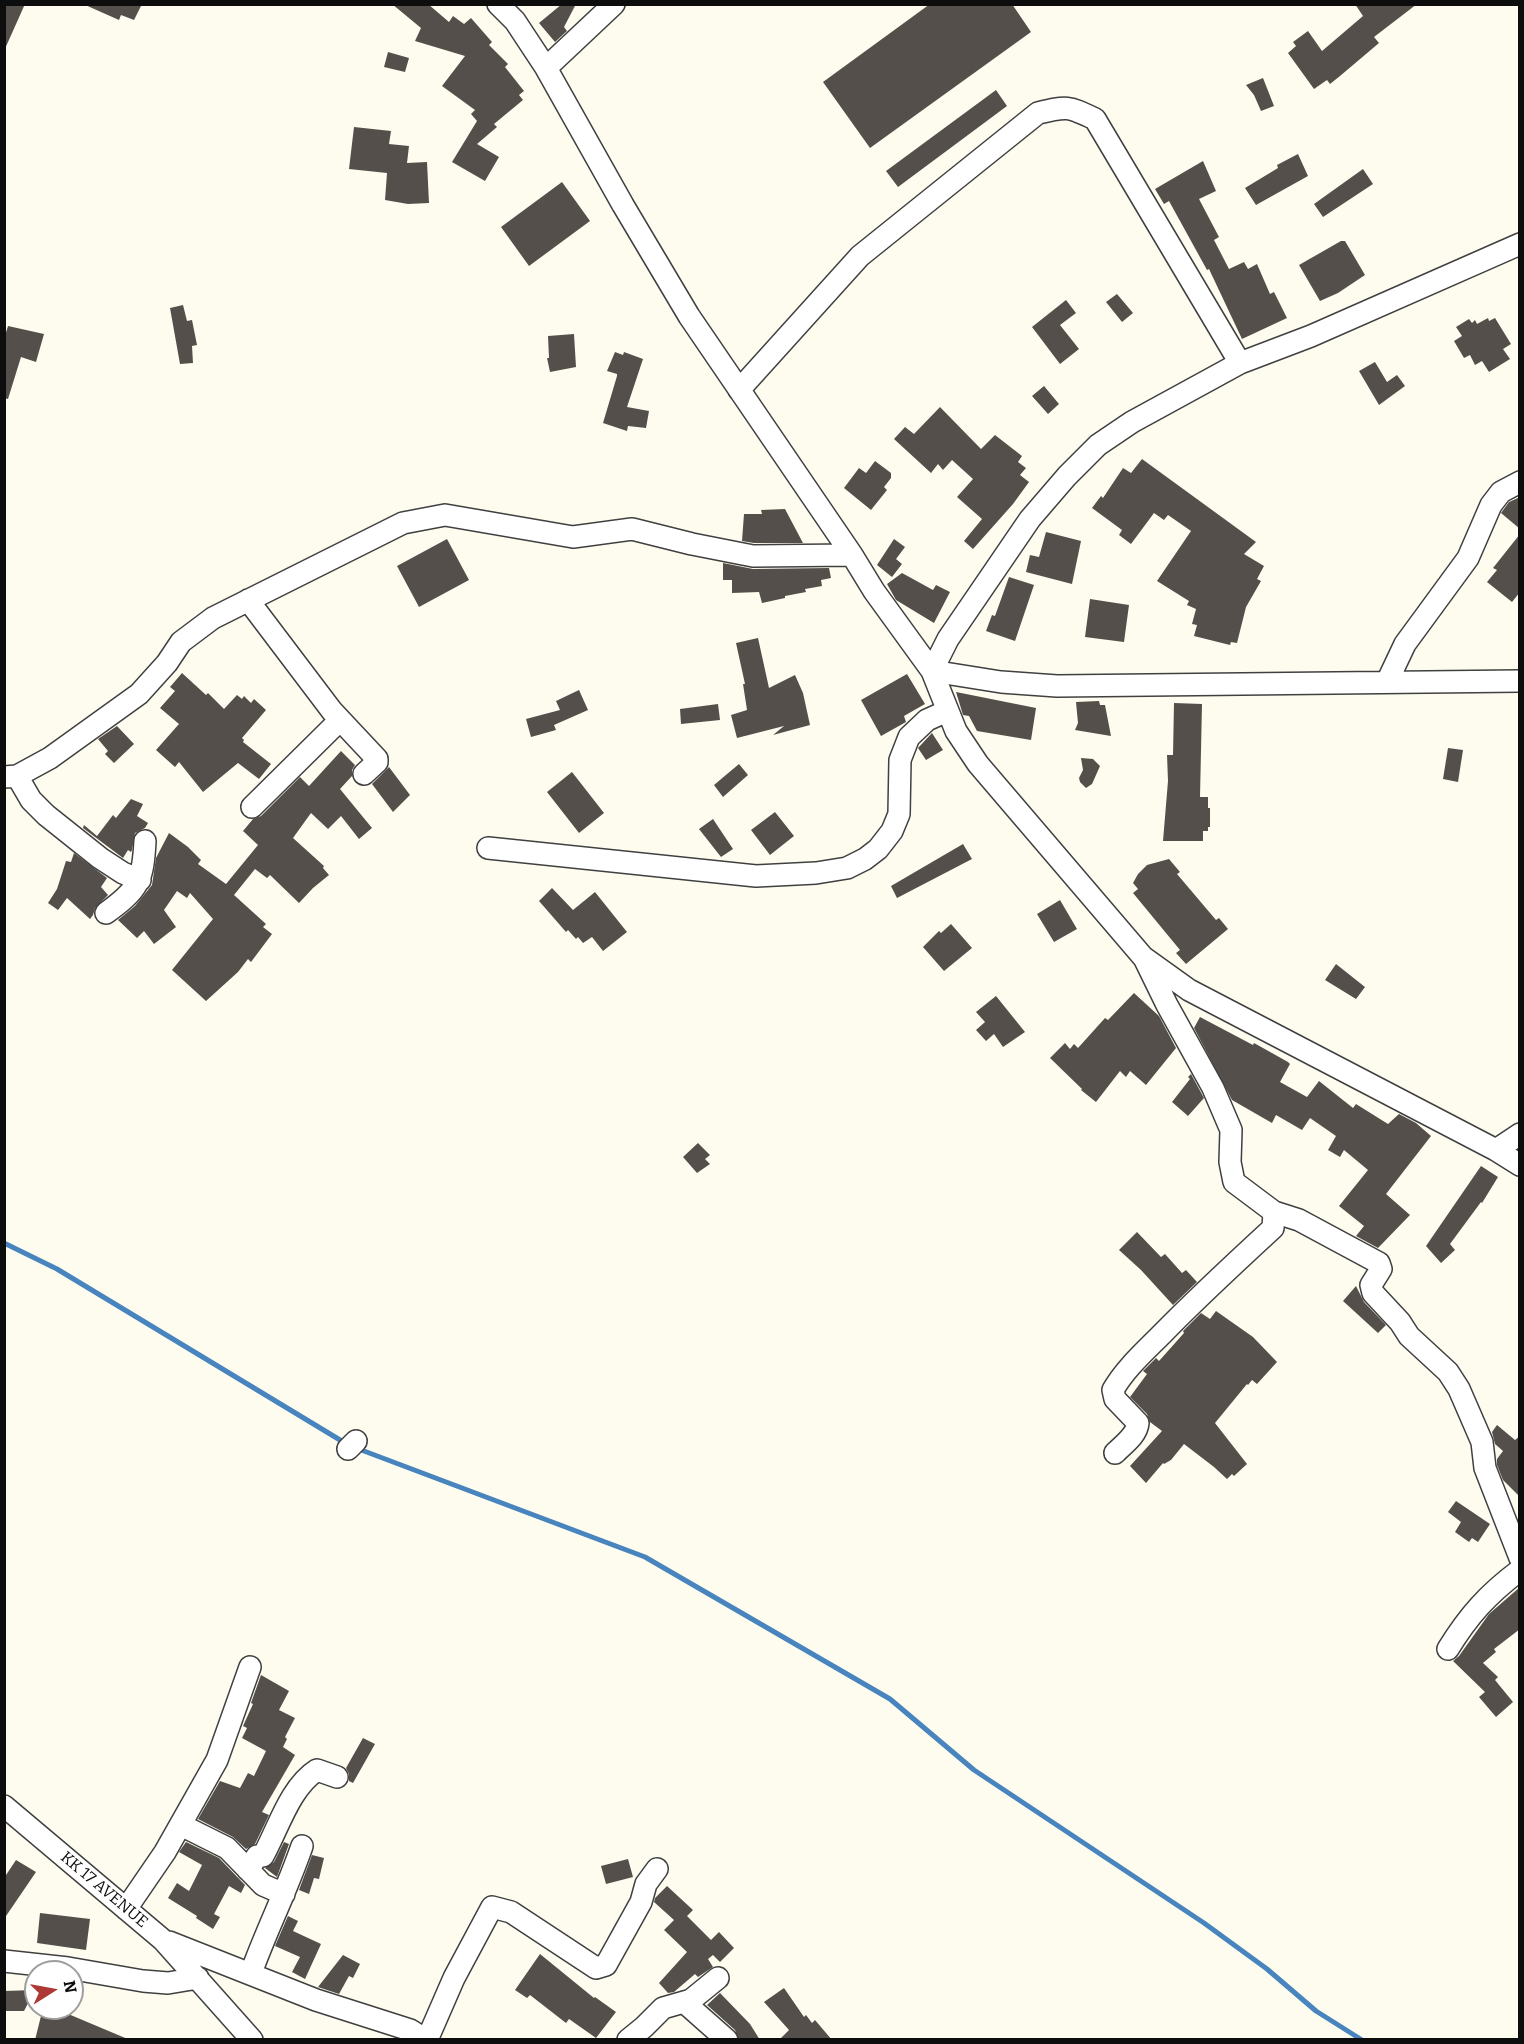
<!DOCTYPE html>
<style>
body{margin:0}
#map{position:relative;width:1524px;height:2044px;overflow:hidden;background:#fdfcef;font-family:Bitter,serif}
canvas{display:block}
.frame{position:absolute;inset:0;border:6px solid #0d0d0d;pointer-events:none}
.north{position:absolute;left:24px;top:1960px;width:60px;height:60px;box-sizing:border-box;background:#fff;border:2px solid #9e9e9e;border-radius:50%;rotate:79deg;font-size:16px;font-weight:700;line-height:24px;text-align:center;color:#0d0d0d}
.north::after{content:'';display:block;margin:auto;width:21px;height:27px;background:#ae3934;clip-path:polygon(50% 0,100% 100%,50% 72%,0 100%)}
</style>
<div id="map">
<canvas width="1524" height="2044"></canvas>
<div class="frame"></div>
<div class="north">N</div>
</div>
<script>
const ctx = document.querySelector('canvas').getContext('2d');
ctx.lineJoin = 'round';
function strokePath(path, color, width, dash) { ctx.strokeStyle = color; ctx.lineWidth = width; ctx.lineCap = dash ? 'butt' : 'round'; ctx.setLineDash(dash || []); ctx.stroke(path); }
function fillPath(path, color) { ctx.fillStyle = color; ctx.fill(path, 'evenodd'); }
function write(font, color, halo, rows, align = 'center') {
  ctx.font = font + ' Bitter,serif'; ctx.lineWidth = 6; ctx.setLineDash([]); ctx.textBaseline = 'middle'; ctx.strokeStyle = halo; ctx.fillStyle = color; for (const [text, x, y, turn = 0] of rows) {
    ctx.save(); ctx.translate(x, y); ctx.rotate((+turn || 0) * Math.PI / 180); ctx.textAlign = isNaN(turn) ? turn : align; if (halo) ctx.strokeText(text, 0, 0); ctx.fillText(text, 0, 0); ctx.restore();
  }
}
const stream = new Path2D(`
 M 4,1243 L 57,1269 L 345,1443
 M 356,1448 L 645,1557 L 890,1699 L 974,1770 L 1204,1923 L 1267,1969 L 1316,2011 L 1362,2040`);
const building = new Path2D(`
 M 4,4 L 25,4 L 4,51 Z
 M 83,4 L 142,4 L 134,20 L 121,15 L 119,20 Z
 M 392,4 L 428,4 L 449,22 L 453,16 L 464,24 L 471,18 L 492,42 L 489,45 L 508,64 L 505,67 L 524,91 L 519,95 L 523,100 L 494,124 L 497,127 L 477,144 L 499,157 L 485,181 L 452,162 L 477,121 L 471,114 L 475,110 L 442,86 L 465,56 L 415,41 L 421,28 Z
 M 562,4 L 576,4 L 564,27 L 567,31 L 555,42 L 539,23 Z
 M 930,4 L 1012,4 L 1031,32 L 870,148 L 823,82 Z
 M 1355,4 L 1417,4 L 1374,37 L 1379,43 L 1340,76 L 1330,84 L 1327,80 L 1314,89 L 1288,53 L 1296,46 L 1293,42 L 1308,31 L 1322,51 L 1363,16 Z
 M 388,52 L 409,58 L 405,72 L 384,67 Z
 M 1263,78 L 1274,106 L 1261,111 L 1254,95 L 1246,85 Z
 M 996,90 L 1007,106 L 898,187 L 886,171 Z
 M 354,127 L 391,131 L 389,144 L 409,146 L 407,163 L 427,162 L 429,203 L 408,204 L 385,200 L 387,173 L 349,169 Z
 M 1298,154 L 1308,176 L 1256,205 L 1245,188 L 1278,168 L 1277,165 Z
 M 1203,161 L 1216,191 L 1199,199 L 1219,237 L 1214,240 L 1229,269 L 1244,262 L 1248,269 L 1257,264 L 1270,294 L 1274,292 L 1287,318 L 1242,339 L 1209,269 L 1207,270 L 1169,201 L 1164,204 L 1155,189 Z
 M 1363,169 L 1373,184 L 1323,217 L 1314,204 Z
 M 562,182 L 590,221 L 529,266 L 501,227 Z
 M 1341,241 L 1345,241 L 1365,275 L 1338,293 L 1320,301 L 1299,265 Z
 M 1117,294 L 1133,313 L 1122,322 L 1106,302 Z
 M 1066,300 L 1076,313 L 1060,325 L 1079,349 L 1060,364 L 1032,327 Z
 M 183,305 L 187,321 L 192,320 L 197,345 L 192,346 L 193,363 L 180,364 L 170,308 Z
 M 1488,318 L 1489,321 L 1495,318 L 1511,344 L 1503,349 L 1510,359 L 1489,372 L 1482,361 L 1475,365 L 1470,355 L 1464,358 L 1454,341 L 1462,336 L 1456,327 L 1469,319 L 1472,323 L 1475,320 L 1477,324 Z
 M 8,326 L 44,334 L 36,362 L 21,357 L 8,399 L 4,398 L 4,339 Z
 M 574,334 L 576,367 L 550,372 L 547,358 L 549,358 L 548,336 Z
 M 615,352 L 623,355 L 624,352 L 643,359 L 627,407 L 649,411 L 646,428 L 628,426 L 627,431 L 603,423 L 617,376 L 617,374 L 607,371 Z
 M 1375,362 L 1387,382 L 1397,375 L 1405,386 L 1379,405 L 1359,371 Z
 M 1044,386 L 1059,404 L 1048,414 L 1032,396 Z
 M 940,407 L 981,449 L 995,435 L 1022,456 L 1018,462 L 1026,468 L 1020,475 L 1029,482 L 1013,504 L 973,549 L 964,541 L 982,519 L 957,497 L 973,479 L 952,460 L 943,470 L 938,464 L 931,473 L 894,439 L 905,427 L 914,434 Z
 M 1142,459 L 1256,542 L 1244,554 L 1264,566 L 1257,579 L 1261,581 L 1246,607 L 1237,643 L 1231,642 L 1230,645 L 1194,636 L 1197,625 L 1192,624 L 1196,609 L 1187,605 L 1189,601 L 1157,581 L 1191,531 L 1168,515 L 1164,520 L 1154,513 L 1131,544 L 1119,535 L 1122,530 L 1092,508 L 1101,496 L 1103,498 L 1123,468 L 1131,473 Z
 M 875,461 L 891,473 L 891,478 L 884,487 L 887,490 L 871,510 L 844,488 L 859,468 L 866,473 Z
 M 1520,497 L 1520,529 L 1501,513 L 1509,502 Z
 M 785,509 L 803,543 L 754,543 L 742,541 L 744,514 L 762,514 L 761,510 Z
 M 1046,532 L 1081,541 L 1072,584 L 1026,572 L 1030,555 L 1039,557 Z
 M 1520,534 L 1520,592 L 1512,602 L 1487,582 L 1497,570 L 1493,568 Z
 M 447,539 L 469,580 L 419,607 L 397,566 Z
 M 894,539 L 905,547 L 896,559 L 902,564 L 892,577 L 877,565 Z
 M 723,563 L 753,569 L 829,568 L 831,578 L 821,580 L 822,586 L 805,589 L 806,592 L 785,596 L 785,598 L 762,603 L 759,592 L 732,593 L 732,580 L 723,580 Z
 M 902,573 L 933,590 L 936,585 L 950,592 L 934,623 L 896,600 L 887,584 Z
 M 1009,577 L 1034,585 L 1015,641 L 986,631 L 992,615 L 995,616 Z
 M 1090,599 L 1129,605 L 1124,642 L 1085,637 Z
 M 758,638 L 769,688 L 795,675 L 803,693 L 810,725 L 773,735 L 784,726 L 737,738 L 731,715 L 747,710 L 743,684 L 745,684 L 736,643 Z
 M 182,673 L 206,695 L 208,693 L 224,709 L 237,695 L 242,699 L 244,696 L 251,703 L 254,699 L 266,710 L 242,738 L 244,740 L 243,742 L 271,764 L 259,779 L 238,763 L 203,792 L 179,762 L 175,767 L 156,750 L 179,724 L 160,708 L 175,691 L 170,687 Z
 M 907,674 L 925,704 L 904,716 L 906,722 L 881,736 L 861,700 Z
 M 579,690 L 588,710 L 554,725 L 556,730 L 531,737 L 526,719 L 560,710 L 556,701 Z
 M 956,692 L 1036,708 L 1031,740 L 977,731 L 969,716 L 963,715 Z
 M 1099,701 L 1100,705 L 1105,705 L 1111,736 L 1075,730 L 1078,723 L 1076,702 Z
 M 1174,703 L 1202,704 L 1200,797 L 1208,797 L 1208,808 L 1210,808 L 1210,827 L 1208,827 L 1208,831 L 1203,831 L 1203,841 L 1163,841 L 1168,781 L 1167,755 L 1173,755 Z
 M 718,704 L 720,720 L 681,724 L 680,709 Z
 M 117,726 L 134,744 L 114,763 L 105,754 L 108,751 L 98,739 Z
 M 932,733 L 943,750 L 926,760 L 918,748 Z
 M 1448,748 L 1463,750 L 1458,782 L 1443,779 Z
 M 341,751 L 355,765 L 352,770 L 352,776 L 340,789 L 372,828 L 359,839 L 341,816 L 328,829 L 311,813 L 293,838 L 324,866 L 323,868 L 329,875 L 313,888 L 299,903 L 270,875 L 267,878 L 255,869 L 234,895 L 266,924 L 263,927 L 272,934 L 251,962 L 248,959 L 238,972 L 206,1001 L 172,970 L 213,919 L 190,893 L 187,898 L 177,891 L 164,910 L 176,927 L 154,944 L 144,931 L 137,938 L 118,920 L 135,906 L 152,885 L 156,858 L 169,833 L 188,847 L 201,860 L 198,864 L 226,884 L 258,845 L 243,831 L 253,819 L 261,816 L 300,777 L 309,786 Z
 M 1081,758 L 1093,759 L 1100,766 L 1092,784 L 1086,788 L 1080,782 L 1079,778 L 1083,770 Z
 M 739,764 L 748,775 L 723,797 L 714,785 Z
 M 389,767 L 410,795 L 393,812 L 372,784 Z
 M 572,772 L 604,813 L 579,833 L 547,792 Z
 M 131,799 L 143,804 L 137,816 L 148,823 L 145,828 L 135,833 L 132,850 L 131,852 L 128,850 L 123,858 L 83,828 L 84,825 L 97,836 L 113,815 L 116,818 Z
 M 775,812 L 794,836 L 770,855 L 751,830 Z
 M 713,819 L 733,849 L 721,857 L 699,829 Z
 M 963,844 L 972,859 L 897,898 L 891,886 Z
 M 74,853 L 107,878 L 101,887 L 108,895 L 95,908 L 93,915 L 90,919 L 67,898 L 58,910 L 48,903 L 57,889 L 66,861 L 71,862 Z
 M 1169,859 L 1180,872 L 1177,874 L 1216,920 L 1219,918 L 1228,929 L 1186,964 L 1176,953 L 1180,950 L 1133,893 L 1138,889 L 1133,883 L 1138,874 L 1147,865 Z
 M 552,888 L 573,910 L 595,892 L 627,932 L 603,951 L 592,937 L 583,943 L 578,937 L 576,939 L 568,930 L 566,932 L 539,901 Z
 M 1060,900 L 1077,929 L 1054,942 L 1037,914 Z
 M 951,924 L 972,948 L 944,971 L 923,947 L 939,931 L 941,933 Z
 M 1336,964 L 1365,987 L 1356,999 L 1325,980 Z
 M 1134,993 L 1159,1016 L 1176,1048 L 1146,1085 L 1130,1071 L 1126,1077 L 1120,1071 L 1096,1102 L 1081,1090 L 1082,1089 L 1050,1058 L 1065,1043 L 1070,1049 L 1074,1044 L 1078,1048 L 1105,1018 L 1108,1020 Z
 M 996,996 L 1025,1032 L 1003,1047 L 994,1034 L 986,1041 L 976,1030 L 985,1022 L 976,1012 Z
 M 1200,1017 L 1253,1045 L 1254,1043 L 1288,1062 L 1290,1064 L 1280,1082 L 1307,1097 L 1319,1081 L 1353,1108 L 1356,1104 L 1388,1124 L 1399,1114 L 1416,1123 L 1431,1136 L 1386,1194 L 1410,1215 L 1378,1248 L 1356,1236 L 1364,1226 L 1339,1206 L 1368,1170 L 1344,1150 L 1340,1157 L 1328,1150 L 1336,1136 L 1310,1118 L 1302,1130 L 1276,1115 L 1272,1123 L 1232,1100 L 1194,1028 Z
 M 1191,1074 L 1204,1098 L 1188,1116 L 1172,1102 L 1190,1079 L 1188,1077 Z
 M 698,1143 L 710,1155 L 705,1159 L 710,1164 L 697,1173 L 683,1157 Z
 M 1481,1166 L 1498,1177 L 1482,1203 L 1481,1202 L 1450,1244 L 1455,1250 L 1441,1263 L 1426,1246 Z
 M 1137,1232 L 1161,1257 L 1165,1254 L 1182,1273 L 1186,1270 L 1197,1282 L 1173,1305 L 1141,1270 L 1119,1250 Z
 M 1356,1286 L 1364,1302 L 1386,1325 L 1378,1333 L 1343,1301 Z
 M 1216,1311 L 1253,1337 L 1277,1362 L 1257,1384 L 1252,1380 L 1248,1385 L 1247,1384 L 1215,1423 L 1247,1464 L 1234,1476 L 1232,1474 L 1227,1479 L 1214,1467 L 1184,1444 L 1171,1460 L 1164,1464 L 1163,1463 L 1146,1483 L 1130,1466 L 1162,1431 L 1150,1422 L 1147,1414 L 1130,1397 L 1147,1374 L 1143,1371 L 1156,1358 L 1159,1361 L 1184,1333 L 1183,1331 L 1201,1313 L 1210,1319 Z
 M 1497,1425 L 1515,1440 L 1520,1436 L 1520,1497 L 1503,1480 L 1497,1465 L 1497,1459 L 1503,1451 L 1495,1444 L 1492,1432 Z
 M 1456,1501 L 1490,1524 L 1478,1542 L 1472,1538 L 1469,1542 L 1455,1532 L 1461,1522 L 1448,1512 Z
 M 1520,1587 L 1520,1629 L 1494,1649 L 1496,1652 L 1483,1663 L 1498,1677 L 1495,1680 L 1513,1702 L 1496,1717 L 1479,1697 L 1485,1692 L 1453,1661 L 1459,1656 L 1489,1614 Z
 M 261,1675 L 289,1691 L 279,1710 L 295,1718 L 285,1737 L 287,1739 L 283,1747 L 295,1755 L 262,1812 L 269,1815 L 255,1844 L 246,1849 L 233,1837 L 198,1819 L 220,1781 L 240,1788 L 248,1773 L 254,1776 L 266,1751 L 242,1738 L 247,1728 L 243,1726 L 253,1704 L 251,1703 Z
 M 363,1738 L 375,1744 L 353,1783 L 349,1781 L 349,1774 L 346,1768 Z
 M 186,1842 L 219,1858 L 245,1885 L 241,1893 L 229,1886 L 214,1914 L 220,1917 L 213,1929 L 196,1918 L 197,1916 L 168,1898 L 177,1883 L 189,1891 L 202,1865 L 179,1852 Z
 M 284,1842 L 289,1844 L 277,1877 L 265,1868 L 274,1862 Z
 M 312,1855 L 324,1858 L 319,1879 L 314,1878 L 309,1894 L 299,1890 Z
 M 628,1859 L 633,1877 L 606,1884 L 601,1866 Z
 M 16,1860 L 36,1872 L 4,1919 L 4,1878 Z
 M 667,1886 L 693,1910 L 687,1916 L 711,1940 L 719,1932 L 734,1948 L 720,1962 L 713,1955 L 708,1959 L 713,1967 L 698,1977 L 695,1974 L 674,1992 L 668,1993 L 659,1983 L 687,1952 L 664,1930 L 674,1920 L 654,1902 L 655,1898 Z
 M 40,1913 L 90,1919 L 86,1950 L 37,1943 Z
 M 288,1916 L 298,1921 L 293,1931 L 321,1944 L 305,1979 L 292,1972 L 300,1957 L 275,1946 Z
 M 540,1954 L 594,1998 L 595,1997 L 616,2012 L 596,2038 L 569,2019 L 566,2023 L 530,1995 L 527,1998 L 515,1990 Z
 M 343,1955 L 360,1964 L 353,1978 L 349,1976 L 339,1994 L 318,1987 Z
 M 784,1988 L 804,2017 L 806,2015 L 812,2023 L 815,2020 L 832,2040 L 779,2040 L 789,2030 L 764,2002 Z
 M 35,1990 L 24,2011 L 4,2011 L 4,1991 Z
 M 720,1993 L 750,2024 L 760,2040 L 739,2040 L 735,2030 L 707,2005 Z
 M 43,2008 L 54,2008 L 130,2040 L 35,2040 Z`);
const minor = new Path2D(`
 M 498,4 L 515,21 L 546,68 L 623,205 L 689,316 L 852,555 L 874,591 L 932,671 L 1001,682 L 1057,686 L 1520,681
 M 546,68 L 614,4
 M 1520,244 L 1311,336 L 1240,363 L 1132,422 L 1098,445 L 1067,476 L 1030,519 L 948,639 L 932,671 L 956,731 L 978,764 L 1143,957 L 1189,990 L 1496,1150 L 1520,1165
 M 739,390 L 860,256 L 1038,113 C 1067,106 1068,106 1095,119 L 1240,363
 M 248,600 L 332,711 L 377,759 L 377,762 L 364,774
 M 1387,682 L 1405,644 L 1468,558 L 1491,505 L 1501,492 L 1520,482
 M 17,776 L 31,800 L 46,815 L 100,858 L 123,873 L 140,880
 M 4,777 L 17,776 L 50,758 L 139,694 L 167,663 L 181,642 L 213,618 L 403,523 L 445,515 L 573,537 L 632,529 L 692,544 L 753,556 L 852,555
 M 252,807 L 340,720
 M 488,848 L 756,876 L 816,873 L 847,868 L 865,859 L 878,849 L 892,831 L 899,814 L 900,760 L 909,737 L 927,720 L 947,711
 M 106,913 C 139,889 143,881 145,841
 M 1496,1150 L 1520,1134
 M 1274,1212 L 1299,1220 L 1379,1263 L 1381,1269 L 1371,1285 L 1373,1293 L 1400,1322 L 1409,1336 L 1448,1372 L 1459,1389 L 1482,1442 L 1485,1468 L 1520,1558
 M 348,1449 L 356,1441
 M 1115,1453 C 1124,1444 1137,1435 1138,1423 L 1115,1399 L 1113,1390 C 1125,1369 1144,1352 1162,1334 C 1197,1298 1235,1263 1273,1228 L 1274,1212 L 1234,1182 L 1230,1162 L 1231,1130 L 1213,1088 L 1167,1005 L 1145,960
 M 1448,1649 C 1469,1615 1488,1594 1520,1570
 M 4,1806 L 163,1940 L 252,2040
 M 181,1825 L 227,1848 L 263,1885 L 284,1894
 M 248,1870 L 257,1856 L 263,1856 C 278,1829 290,1787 317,1770 L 337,1777
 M 126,1909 L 165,1852 L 217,1760 L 250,1667
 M 169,1942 L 316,2000 L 410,2030 L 426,2040
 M 4,1961 L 68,1968 L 143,1981 L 168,1983 L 198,1978
 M 254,1965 C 269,1925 288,1887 302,1846
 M 684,2002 L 727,2040
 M 427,2040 L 454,1978 L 492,1907 L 511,1912 L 596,1968 L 606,1965 L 641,1902 L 646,1884 L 657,1869
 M 628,2040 L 644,2027 L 663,2008 L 691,2000 L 718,1978`);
const streetNames = [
 ["KK 17 AVENUE",104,1890,40]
];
strokePath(stream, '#4884be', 5);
fillPath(building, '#554f4b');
strokePath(minor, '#404040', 24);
strokePath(minor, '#fff', 21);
write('16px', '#0d0d0d', '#fff', streetNames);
</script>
